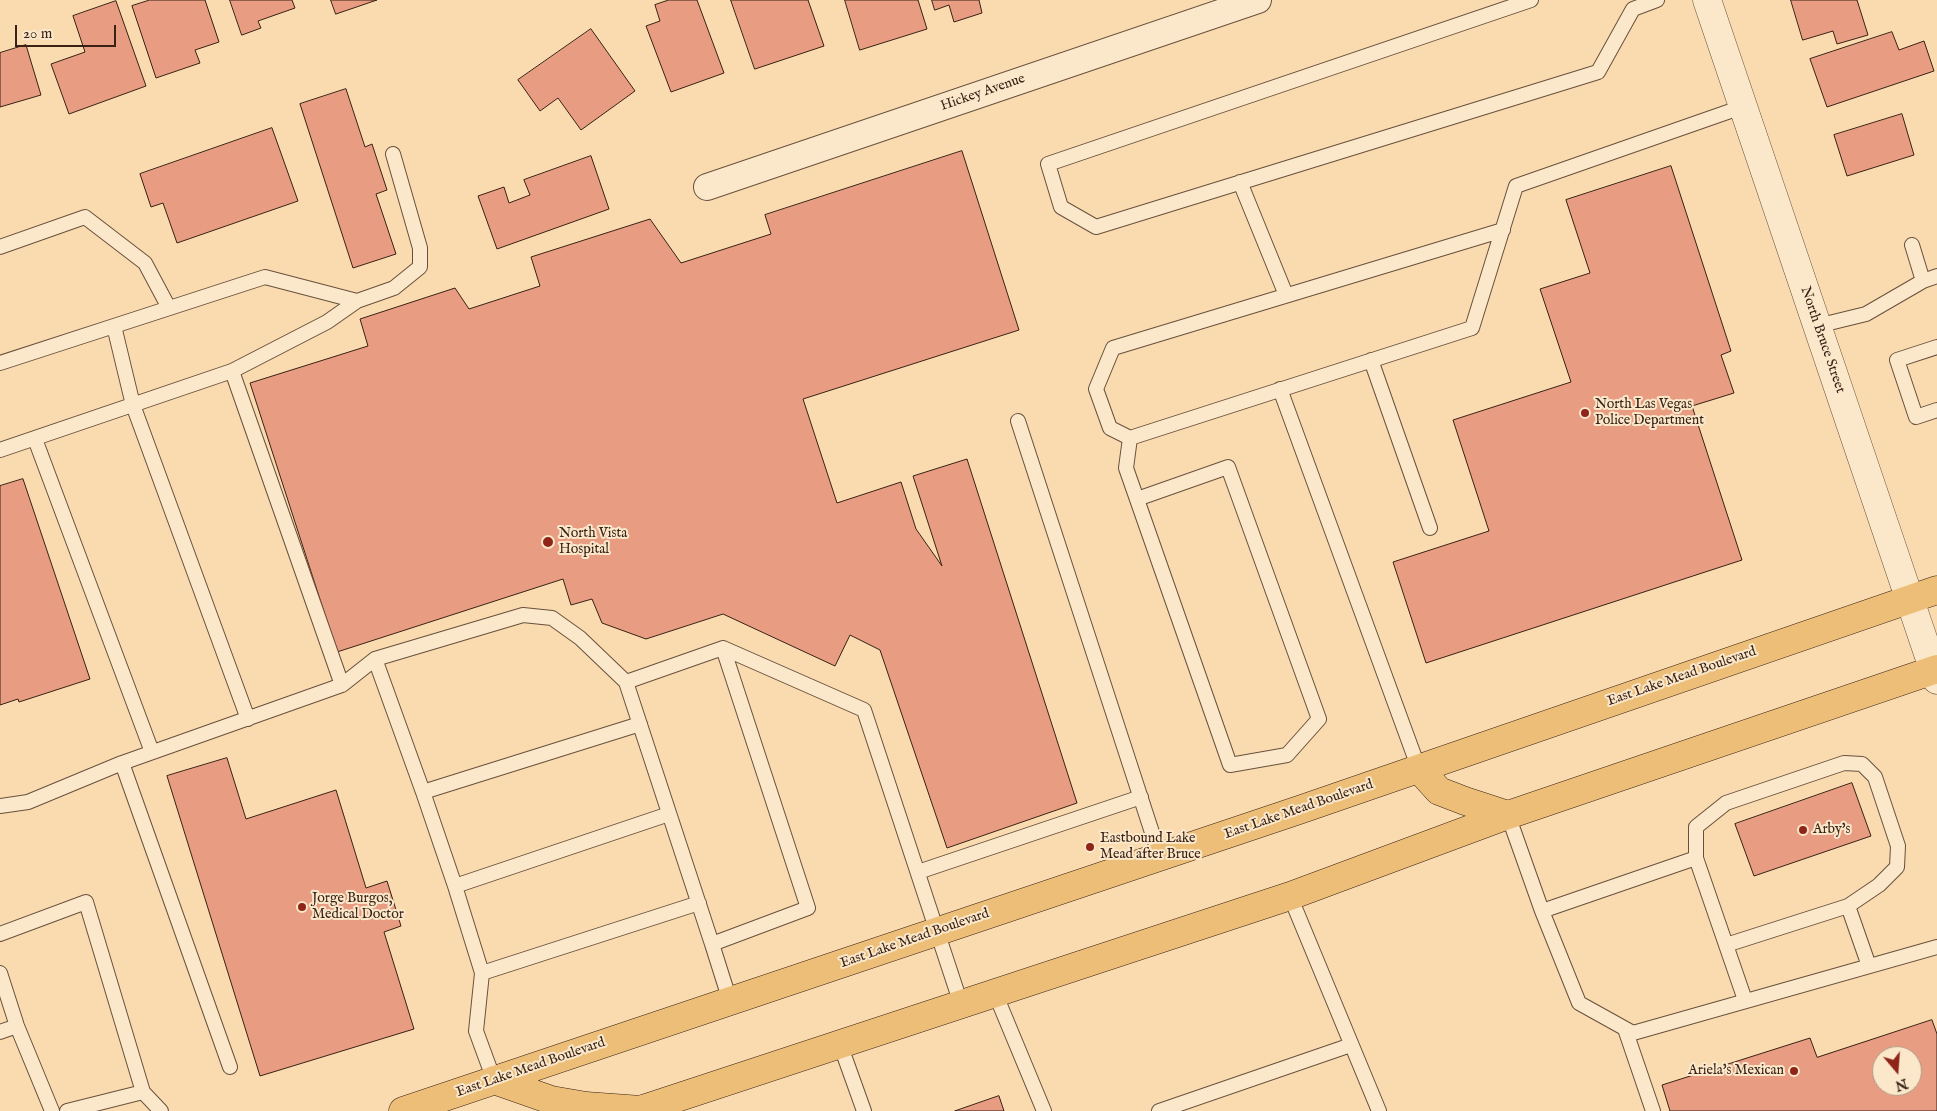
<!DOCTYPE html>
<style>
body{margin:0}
#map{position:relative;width:1937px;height:1111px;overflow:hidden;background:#f9dbaf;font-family:"IM FELL English",serif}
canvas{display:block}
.north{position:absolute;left:1872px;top:1046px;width:50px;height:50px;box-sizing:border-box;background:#fbe8cb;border:1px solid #ad9882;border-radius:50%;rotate:162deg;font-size:14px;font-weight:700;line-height:20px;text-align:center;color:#392115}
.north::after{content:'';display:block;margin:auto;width:18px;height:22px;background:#8f2418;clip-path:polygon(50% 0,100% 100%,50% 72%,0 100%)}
.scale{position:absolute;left:15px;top:25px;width:101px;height:22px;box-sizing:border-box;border:2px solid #392115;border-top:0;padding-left:6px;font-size:15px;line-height:18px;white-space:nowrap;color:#392115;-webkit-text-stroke:4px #fbe8cb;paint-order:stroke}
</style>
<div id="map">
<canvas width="1937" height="1111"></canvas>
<div class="north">N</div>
<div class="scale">20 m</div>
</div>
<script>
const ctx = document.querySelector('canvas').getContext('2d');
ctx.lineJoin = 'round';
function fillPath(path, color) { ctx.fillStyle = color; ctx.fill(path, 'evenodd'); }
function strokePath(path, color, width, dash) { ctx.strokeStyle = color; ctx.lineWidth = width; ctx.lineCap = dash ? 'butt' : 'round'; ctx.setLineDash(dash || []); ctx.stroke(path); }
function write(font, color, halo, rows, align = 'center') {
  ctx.font = font + ' "IM FELL English",serif'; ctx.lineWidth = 4; ctx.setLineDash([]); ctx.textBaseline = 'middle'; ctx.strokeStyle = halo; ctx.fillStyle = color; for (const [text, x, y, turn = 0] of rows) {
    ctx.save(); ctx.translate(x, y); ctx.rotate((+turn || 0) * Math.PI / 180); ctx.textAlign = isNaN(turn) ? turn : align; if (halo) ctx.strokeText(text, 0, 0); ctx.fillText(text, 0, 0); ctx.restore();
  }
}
const building = new Path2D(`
 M 150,0 L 205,0 L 219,42 L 195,50 L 200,63 L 156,78 L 132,6 Z
 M 230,0 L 292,0 L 295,8 L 258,21 L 261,28 L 242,35 Z
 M 331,0 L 377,0 L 336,14 Z
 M 669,0 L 697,0 L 724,73 L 671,92 L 646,26 L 660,21 L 655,5 Z
 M 731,0 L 808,0 L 824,46 L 755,69 Z
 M 845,0 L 918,0 L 927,29 L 860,50 Z
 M 932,0 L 979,0 L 982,13 L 954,22 L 949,5 L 935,10 Z
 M 1791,0 L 1857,0 L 1868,35 L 1837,44 L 1833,31 L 1803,40 Z
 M 116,1 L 146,86 L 69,114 L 51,64 L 85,52 L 73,16 Z
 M 591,29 L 635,91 L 581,130 L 558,98 L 540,111 L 518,80 Z
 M 1892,32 L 1899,50 L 1924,41 L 1934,71 L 1827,107 L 1810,59 Z
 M 26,45 L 41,95 L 0,107 L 0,53 Z
 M 346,89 L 365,147 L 372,144 L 387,190 L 376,194 L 396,254 L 353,268 L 300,104 Z
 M 1902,114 L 1914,155 L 1847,176 L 1834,135 Z
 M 272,128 L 298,201 L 177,243 L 163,203 L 151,207 L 140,174 Z
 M 962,151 L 1019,330 L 803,399 L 837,503 L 901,482 L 916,529 L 942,566 L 913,476 L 967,459 L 1077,803 L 947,848 L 880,650 L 850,635 L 835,666 L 723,614 L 646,639 L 602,623 L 592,599 L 571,605 L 563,579 L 337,652 L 250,383 L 368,346 L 360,319 L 455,288 L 469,309 L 540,286 L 531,257 L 650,219 L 681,263 L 771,234 L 765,215 Z
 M 591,156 L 609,209 L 497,249 L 478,196 L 504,187 L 509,203 L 530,195 L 524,180 Z
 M 1671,166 L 1731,351 L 1721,355 L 1734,393 L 1692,406 L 1742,560 L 1426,663 L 1393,562 L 1489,531 L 1453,420 L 1571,382 L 1540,289 L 1590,273 L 1566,200 Z
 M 23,479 L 90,679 L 19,702 L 18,699 L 0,705 L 0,486 Z
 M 227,758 L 246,819 L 336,790 L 366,888 L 387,881 L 401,926 L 384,932 L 414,1029 L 260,1076 L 167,776 Z
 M 1852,783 L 1871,836 L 1754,876 L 1735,824 Z
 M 1932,1020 L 1937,1034 L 1937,1111 L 1670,1111 L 1662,1085 L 1810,1038 L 1817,1057 ZM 1882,1056 L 1912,1056 L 1912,1086 L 1882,1086 Z
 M 999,1096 L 1004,1111 L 955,1111 Z`);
const service = new Path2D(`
 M 1531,0 L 1048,164 L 1061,207 L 1096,227 L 1598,72 L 1633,9 L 1657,0
 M 1240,182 L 1286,295
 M 1503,230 L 1113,348 L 1096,389 L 1110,428 L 1130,438 L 1472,328 L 1516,186 L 1742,107
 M 1912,245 L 1923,281
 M 0,247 L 85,217 L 145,263 L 169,308
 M 357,301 L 394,288 L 420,267 L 420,248 L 393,154
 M 114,326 L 265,277 L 357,301 L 327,322 L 232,371
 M 1817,326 L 1866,314 L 1923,281 L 1937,276
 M 1937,347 L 1897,360 L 1916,417 L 1937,410
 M 1371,360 L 1430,528
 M 0,363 L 114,326 L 133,405 L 248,719
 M 1280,389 L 1419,769
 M 1018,421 L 1160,857
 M 1130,438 L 1126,468 L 1230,765 L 1287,755 L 1319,719 L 1228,467 L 1137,499
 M 35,439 L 152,752
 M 0,450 L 232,371 L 342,685 L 122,763
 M 723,648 L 808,908 L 712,944 L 626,682 Z
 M 723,648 L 864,710 L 961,1004
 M 375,659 L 423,792
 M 342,685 L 375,659 L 523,615 L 552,618 L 580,638 L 626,682
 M 0,806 L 28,802 L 122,763 L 230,1067
 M 669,814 L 455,886 L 482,973 L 699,903
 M 1508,815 L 1542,911 L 1579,1003 L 1633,1033 L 1937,947
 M 918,872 L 1141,797
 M 455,886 L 423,792 L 640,724
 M 1290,896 L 1379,1111
 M 1542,911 L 1696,858
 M 0,934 L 86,902 L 143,1092 L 67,1111
 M 712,944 L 730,1001
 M 1726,945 L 1848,906 L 1869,966
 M 0,973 L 17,1026 L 52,1111
 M 482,973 L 476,1031 L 494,1080
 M 995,993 L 1044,1111
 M 1745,1000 L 1696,858 L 1696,827 L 1726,803 L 1844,763 L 1862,764 L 1875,777 L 1898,846 L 1897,867 L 1879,885 L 1848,906
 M 1625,1029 L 1653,1111
 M 0,1032 L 17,1026
 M 840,1044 L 864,1111
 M 143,1092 L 161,1111
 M 1159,1111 L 1351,1045`);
const minor = new Path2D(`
 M 707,187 L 1258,0`);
const tertiary = new Path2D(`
 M 1707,0 L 1937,680`);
const primary = new Path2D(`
 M 1419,769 L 1439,791 L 1465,801 L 1508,815
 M 494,1080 L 551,1100 L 586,1106 L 641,1110
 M 403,1111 L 1299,810 L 1937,590
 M 637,1111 L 1290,896 L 1508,815 L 1937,669`);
const markers = [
 [1585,413,5,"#8f2418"],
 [548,542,6,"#8f2418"],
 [1803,830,5,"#8f2418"],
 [1090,847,5,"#8f2418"],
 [302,907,5,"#8f2418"],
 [1794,1071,5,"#8f2418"]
];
const streetNames = [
 ["Hickey Avenue",983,93,-19],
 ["North Bruce Street",1822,340,71],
 ["East Lake Mead Boulevard",1682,677,-19],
 ["East Lake Mead Boulevard",1299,810,-19],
 ["East Lake Mead Boulevard",915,939,-19],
 ["East Lake Mead Boulevard",531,1068,-19]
];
const poiNames = [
 ["North Las Vegas",1595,405],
 ["Police Department",1595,421],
 ["North Vista",559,534],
 ["Hospital",559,550],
 ["Arby's",1813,830],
 ["Eastbound Lake",1100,839],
 ["Mead after Bruce",1100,855],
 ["Jorge Burgos,",312,899],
 ["Medical Doctor",312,915],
 ["Ariela's Mexican",1784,1071,"right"]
];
fillPath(building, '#e89d82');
strokePath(building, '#392115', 1);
strokePath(service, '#69503c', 16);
strokePath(minor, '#69503c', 28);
strokePath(tertiary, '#69503c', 29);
strokePath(primary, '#392115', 29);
strokePath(service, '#fbe8cb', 14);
strokePath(minor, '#fbe8cb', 26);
strokePath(tertiary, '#fbe8cb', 28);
strokePath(primary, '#ecbe78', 28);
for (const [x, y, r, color] of markers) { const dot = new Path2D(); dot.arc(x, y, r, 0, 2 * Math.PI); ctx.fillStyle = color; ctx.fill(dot); strokePath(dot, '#fbe8cb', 2); }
write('14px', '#392115', '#fbe8cb', streetNames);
write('14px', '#392115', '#fbe8cb', poiNames, 'left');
</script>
